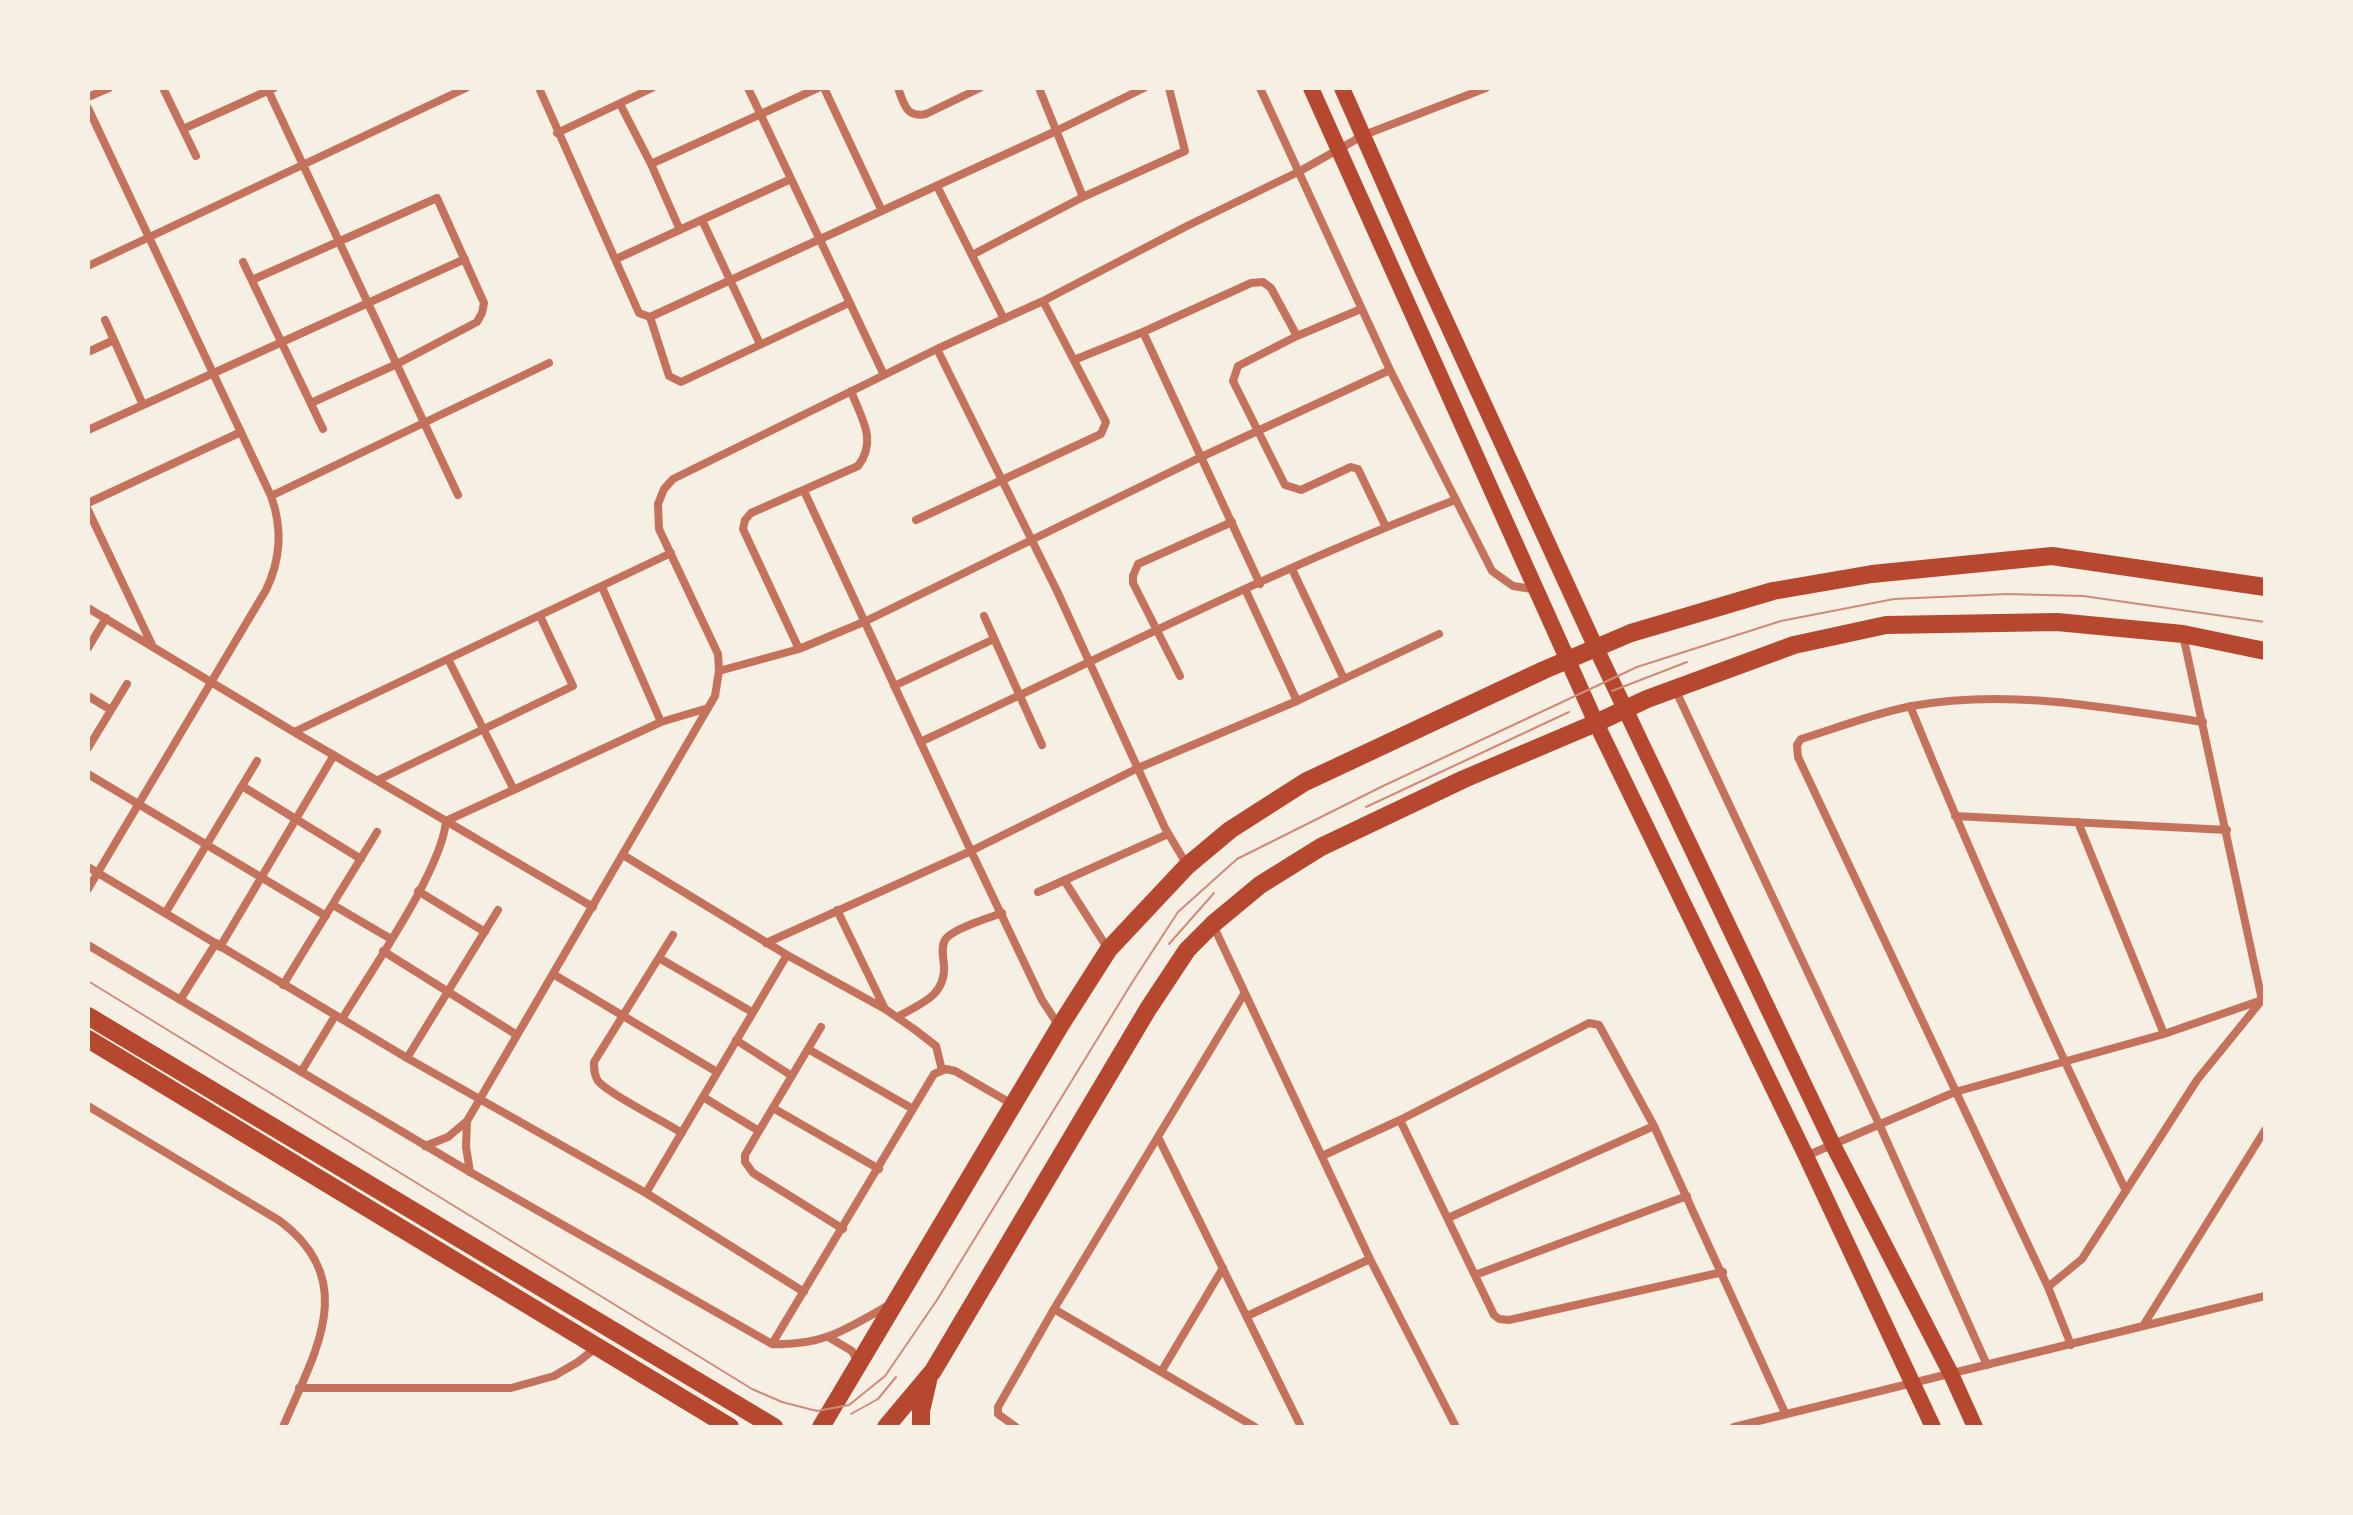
<!DOCTYPE html>
<style>
body{margin:0}
#map{position:relative;width:2353px;height:1515px;overflow:hidden;background:#f6efe4;font-family:Karla,sans-serif}
canvas{display:block}
.frame{position:absolute;inset:0;border:90px solid #f6efe4;pointer-events:none}
</style>
<div id="map">
<canvas width="2353" height="1515"></canvas>
<div class="frame"></div>
</div>
<script>
const ctx = document.querySelector('canvas').getContext('2d');
ctx.lineJoin = 'round';
function strokePath(path, color, width, dash) { ctx.strokeStyle = color; ctx.lineWidth = width; ctx.lineCap = dash ? 'butt' : 'round'; ctx.setLineDash(dash || []); ctx.stroke(path); }
const minor = new Path2D(`
 M 163,88 L 196,156
 M 267,88 L 458,495
 M 539,88 L 639,313 L 650,317 L 1054,132 L 1144,88
 M 748,88 L 884,375
 M 824,88 L 882,211
 M 898,88 C 904,104 906,118 926,114 L 980,88
 M 1039,88 L 1083,197
 M 1260,88 L 1390,370 L 1492,571 L 1513,586 L 1538,590
 M 88,97 L 109,88
 M 620,104 L 651,164 L 680,230
 M 88,108 L 271,496 C 283,529 281,559 266,590 L 88,889
 M 183,129 L 274,88
 M 557,133 L 652,88
 M 651,164 L 818,88
 M 937,186 L 1004,319
 M 702,220 L 760,344
 M 972,255 L 1083,197 L 1185,151 L 1169,88
 M 616,259 L 791,179
 M 243,262 L 323,429
 M 88,266 L 466,88
 M 252,280 L 437,198 L 484,303 L 482,313 L 477,322 L 397,364 L 311,403
 M 1361,309 L 1297,336 L 1238,366 L 1233,381 L 1285,485 L 1301,490 L 1351,467 L 1358,469 L 1386,527
 M 650,317 L 669,376 L 681,382 L 849,303
 M 105,320 L 143,405
 M 1143,332 L 1260,584
 M 937,349 L 1057,591 L 1165,828 L 1187,865
 M 88,352 L 114,340
 M 1074,360 L 1143,332 L 1251,283 L 1263,282 L 1271,288 L 1297,336
 M 88,430 L 465,259
 M 804,491 L 971,851 L 1042,1000 L 1059,1026
 M 271,496 L 549,363
 M 88,503 L 241,432
 M 88,510 L 153,647
 M 916,520 L 1101,434 L 1106,422 L 1043,301
 M 1292,569 L 1344,679
 M 602,587 L 661,722 L 708,708
 M 1246,591 L 1297,701
 M 88,608 L 294,732 L 593,907
 M 984,616 L 1042,745
 M 88,648 L 106,618
 M 799,649 L 743,529 L 745,520 L 751,513 L 858,466 C 878,440 861,418 851,391
 M 448,659 L 513,788
 M 719,671 L 799,649 L 866,621 L 1201,457 L 1390,370
 M 1180,676 L 1133,583 L 1133,576 L 1138,564 L 1232,522
 M 894,686 L 994,639
 M 1675,689 L 1880,1126 L 1987,1365
 M 88,696 L 111,710
 M 1910,706 C 1977,870 2049,1031 2126,1191
 M 294,732 L 671,553
 M 920,742 C 1097,660 1272,570 1455,500
 M 88,748 L 127,684
 M 88,774 L 326,916
 M 378,780 L 573,686 L 540,616
 M 242,786 L 361,859
 M 1955,816 L 2227,830
 M 2078,822 L 2164,1034
 M 623,855 L 787,955 L 885,1009 L 914,1029 L 936,1046 L 942,1070
 M 88,867 L 407,1058 L 646,1193 L 804,1292
 M 1064,880 L 1108,949
 M 418,891 L 485,932
 M 1038,892 L 1168,834
 M 333,905 L 391,939
 M 837,910 L 885,1009
 M 166,912 L 257,761
 M 1213,925 L 1370,1259 L 1456,1427
 M 673,935 L 594,1062 C 594,1069 594,1075 598,1081 C 610,1095 664,1121 682,1133
 M 766,943 L 971,851 L 1138,768 L 1297,701 L 1439,634
 M 88,945 L 470,1172 L 772,1344 C 822,1346 845,1330 887,1306
 M 220,947 L 334,755
 M 383,951 L 517,1035
 M 659,958 L 752,1012
 M 553,974 L 717,1072
 M 283,985 L 377,832
 M 180,1000 L 216,943
 M 897,1017 C 920,1004 946,996 944,965 C 943,957 941,947 945,940 C 951,929 989,918 1002,913
 M 342,1019 C 369,974 442,870 446,821 L 661,722
 M 821,1027 L 759,1131 L 745,1155 L 745,1162 L 753,1173 L 843,1229
 M 736,1040 L 792,1076
 M 808,1049 L 913,1109
 M 407,1058 L 498,910
 M 301,1072 L 335,1016
 M 703,1097 L 759,1131
 M 88,1106 L 280,1221 C 361,1282 314,1353 283,1427
 M 773,1108 L 879,1169
 M 1400,1120 L 1494,1315 L 1499,1319 L 1509,1320 L 1723,1272
 M 467,1121 L 466,1147 L 470,1172
 M 1158,1137 L 1301,1427
 M 425,1146 L 448,1137 L 467,1121 L 715,696 L 719,671 L 718,654 L 659,529 L 658,504 L 664,489 L 673,479 L 937,349 L 1043,301 L 1187,226 L 1300,171 L 1364,135 L 1486,88
 M 1322,1156 L 1400,1120 L 1589,1023 L 1599,1025 L 1654,1126 L 1785,1413
 M 1806,1156 L 1955,1092 L 2164,1034 L 2262,1000 L 2183,635
 M 646,1193 L 787,955
 M 1448,1218 L 1654,1126
 M 1475,1275 L 1687,1196
 M 2048,1287 L 2082,1259 L 2197,1080 L 2262,1000
 M 1054,1309 L 1255,1427
 M 1247,1316 L 1370,1259
 M 2143,1326 L 2265,1130
 M 830,1338 L 852,1351 L 858,1363
 M 772,1344 L 934,1074 L 946,1069 L 955,1071 L 1012,1104
 M 2071,1345 L 2048,1287 L 1798,757 L 1797,745 L 1801,739 C 1837,728 1875,713 1912,706 C 2009,688 2107,708 2203,722
 M 1161,1372 L 1223,1268
 M 299,1388 L 511,1388 L 554,1376 L 578,1362 L 597,1347
 M 1016,1427 L 998,1414 L 998,1407 L 1054,1309 L 1244,994
 M 1734,1427 L 2265,1296`);
const secondary = new Path2D(`
 M 1311,88 L 1596,723 L 1806,1156 L 1933,1427
 M 1342,88 L 1421,267 L 1596,648 L 1833,1145 L 1951,1374 L 1975,1427`);
const primary = new Path2D(`
 M 88,1016 L 774,1427
 M 88,1039 L 730,1427
 M 821,1427 L 1060,1026 L 1109,949 L 1187,866 L 1230,830 L 1305,782 L 1544,670 L 1631,633 L 1773,591 L 1872,574 L 2052,556 L 2265,587
 M 886,1427 L 933,1371 L 1148,1009 L 1187,950 L 1213,924 L 1260,885 L 1321,847 L 1464,779 L 1596,723 L 1647,699 L 1794,645 L 1886,625 L 2057,622 L 2183,634 L 2265,651
 M 921,1427 L 921,1411 L 928,1381`);
const tram = new Path2D(`
 M 1612,691 L 1687,662
 M 1366,807 L 1569,712
 M 1169,944 L 1214,893
 M 88,981 L 752,1389 L 782,1402 L 817,1411 L 849,1405 L 885,1376 L 937,1300 L 1133,981 L 1178,912 L 1237,859 L 1383,786 L 1637,667 L 1781,621 L 1894,599 L 2007,594 L 2083,596 L 2265,622
 M 851,1414 L 878,1399 L 896,1377`);
strokePath(minor, '#c5725c', 8);
strokePath(secondary, '#b5482f', 16);
strokePath(primary, '#b5482f', 18);
strokePath(tram, '#cf8b77', 2);
</script>
